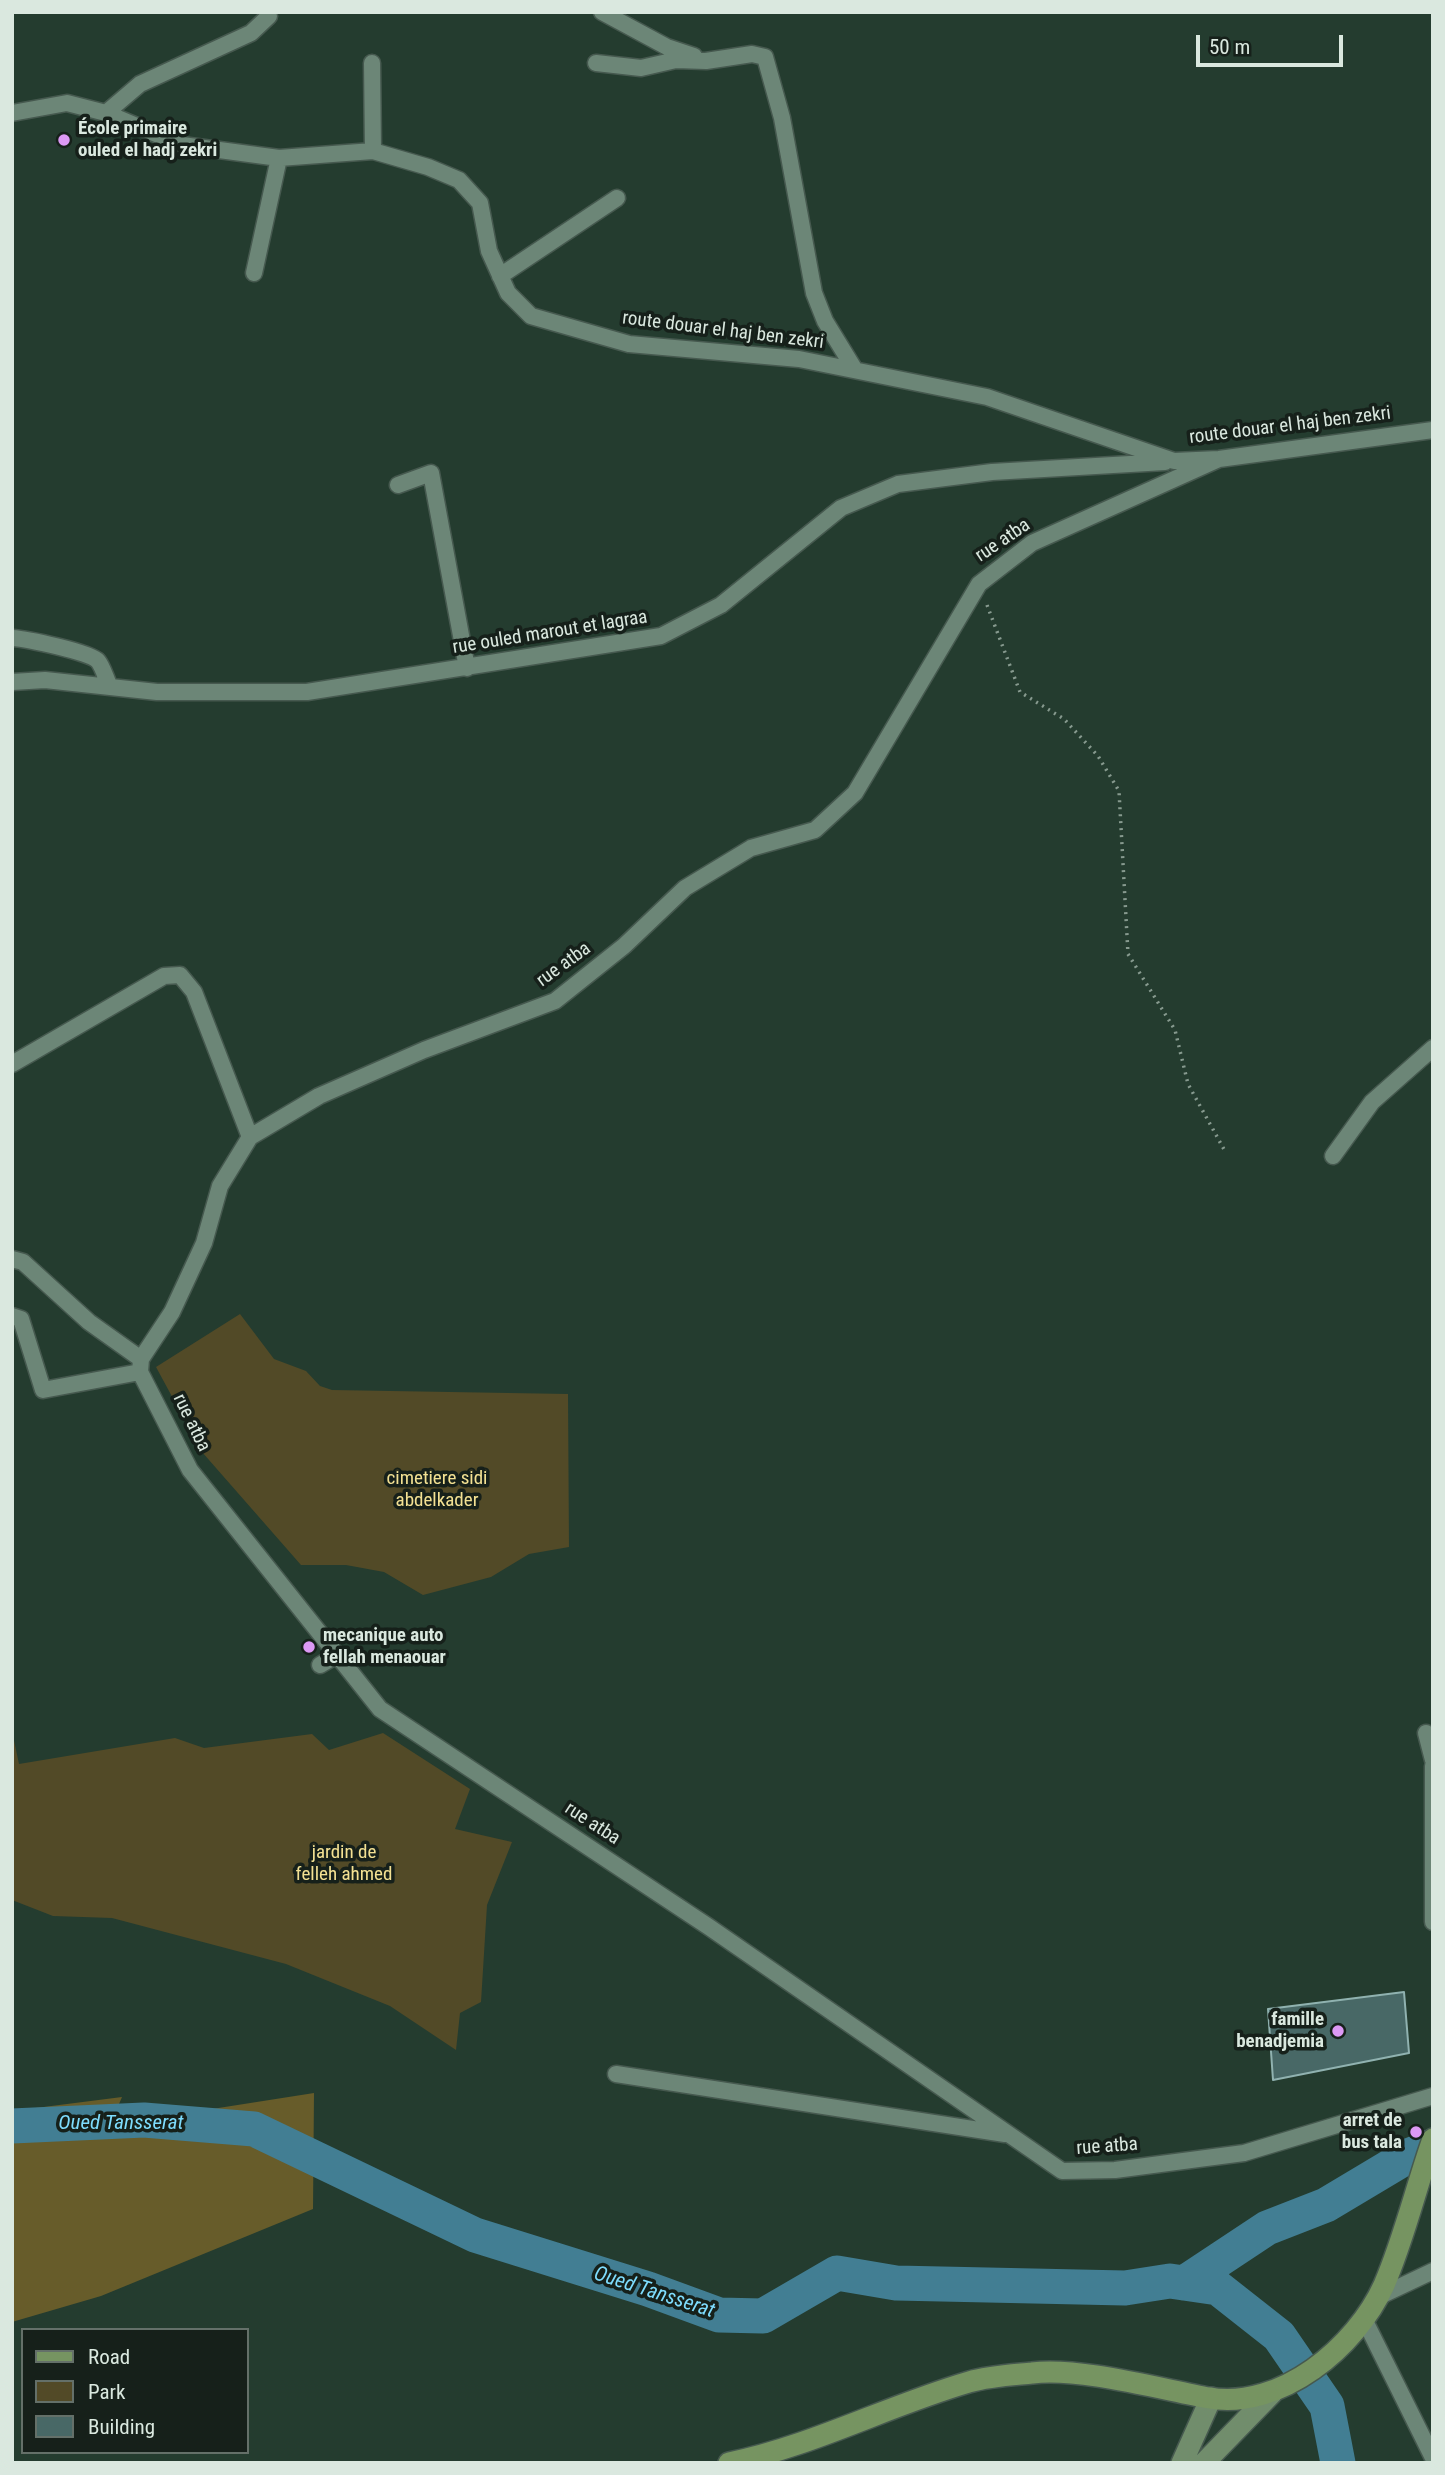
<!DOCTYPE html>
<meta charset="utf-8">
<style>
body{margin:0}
#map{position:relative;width:1445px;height:2475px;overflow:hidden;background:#243c2f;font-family:"Roboto Condensed",sans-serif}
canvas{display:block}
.frame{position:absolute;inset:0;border:14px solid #dae8df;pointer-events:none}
.legend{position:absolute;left:21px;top:2328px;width:228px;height:126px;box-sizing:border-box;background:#16201a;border:2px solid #647069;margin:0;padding:9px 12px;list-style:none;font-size:21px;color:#dae8df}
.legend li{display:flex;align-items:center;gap:14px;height:35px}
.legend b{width:35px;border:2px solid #647069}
.scale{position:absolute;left:1196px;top:35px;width:147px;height:32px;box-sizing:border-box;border:4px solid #dae8df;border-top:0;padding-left:9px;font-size:21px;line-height:24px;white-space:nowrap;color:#dae8df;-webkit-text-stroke:5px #16201a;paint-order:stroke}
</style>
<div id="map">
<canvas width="1445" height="2475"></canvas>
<div class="frame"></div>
<ul class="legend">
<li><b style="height:9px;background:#769461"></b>Road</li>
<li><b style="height:19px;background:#524a27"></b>Park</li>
<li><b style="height:19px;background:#486866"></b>Building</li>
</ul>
<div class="scale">50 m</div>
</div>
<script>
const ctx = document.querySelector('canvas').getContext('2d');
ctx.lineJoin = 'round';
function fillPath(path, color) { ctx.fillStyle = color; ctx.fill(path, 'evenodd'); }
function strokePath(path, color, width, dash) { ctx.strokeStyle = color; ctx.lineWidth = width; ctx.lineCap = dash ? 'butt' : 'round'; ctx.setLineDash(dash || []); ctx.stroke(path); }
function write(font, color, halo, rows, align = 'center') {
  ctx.font = font + ' "Roboto Condensed",sans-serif'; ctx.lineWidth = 7; ctx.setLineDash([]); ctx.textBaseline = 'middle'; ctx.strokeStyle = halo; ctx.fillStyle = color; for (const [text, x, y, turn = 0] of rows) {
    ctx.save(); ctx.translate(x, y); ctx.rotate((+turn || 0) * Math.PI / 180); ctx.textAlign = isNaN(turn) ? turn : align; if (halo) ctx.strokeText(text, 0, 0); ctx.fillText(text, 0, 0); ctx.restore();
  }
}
const green = new Path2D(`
 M 240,1314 L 274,1359 L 306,1371 L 320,1386 L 332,1390 L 568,1394 L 569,1547 L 529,1554 L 491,1577 L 423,1595 L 384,1572 L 346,1565 L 301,1565 L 202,1452 L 156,1367 Z
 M 12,1731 L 19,1764 L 175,1738 L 204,1748 L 312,1734 L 329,1750 L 383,1733 L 470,1789 L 455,1829 L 512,1842 L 487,1905 L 481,2002 L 460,2013 L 456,2050 L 390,2006 L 286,1964 L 112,1918 L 53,1916 L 12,1900 Z`);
const forest = new Path2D(`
 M 314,2093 L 313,2209 L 101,2296 L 12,2322 L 12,2111 L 122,2097 L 110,2125 Z`);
const river = new Path2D(`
 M 12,2126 L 144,2120 L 254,2129 L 475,2235 L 648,2289 L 719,2315 L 763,2316 L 837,2273 L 896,2283 L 1125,2288 L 1170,2281 L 1218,2288 L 1279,2336 L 1327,2406 L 1338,2463
 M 1184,2283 L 1267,2228 L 1326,2205 L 1408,2156 L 1433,2146`);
const building = new Path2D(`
 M 1404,1992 L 1409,2053 L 1273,2080 L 1268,2009 Z`);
const path = new Path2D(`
 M 987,605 L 1020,692 L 1064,719 L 1098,756 L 1119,791 L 1128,954 L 1175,1030 L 1188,1084 L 1226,1153`);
const street = new Path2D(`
 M 602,12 L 667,47 L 694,56
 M 372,63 L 373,151
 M 596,63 L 641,68 L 676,60 L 706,61 L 752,54 L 765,57 L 782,118 L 814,293 L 825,321 L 855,370
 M 12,113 L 67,103 L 106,113 L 182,145 L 279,158 L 373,151 L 428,167 L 459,180 L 480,203 L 489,251 L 508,293 L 531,316 L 629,344 L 799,359 L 987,397 L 1174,461 L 1219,459 L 1433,430
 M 106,113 L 140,84 L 251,33 L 269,16
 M 254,273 L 279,158
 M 500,276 L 617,198
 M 1219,459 L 1032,543 L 979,584 L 855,793 L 815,830 L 751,848 L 685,888 L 624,946 L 555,1001 L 424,1050 L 319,1096 L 250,1137 L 220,1186 L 204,1243 L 172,1312 L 141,1359 L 140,1372 L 190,1470 L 380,1709 L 709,1927 L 1062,2171 L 1115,2170 L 1244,2153 L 1433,2096
 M 398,485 L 431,473 L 467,668
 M 12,638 C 27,639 90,652 98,661 C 103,667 106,679 110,687
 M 12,682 L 45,680 L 157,692 L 307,692 L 661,636 L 721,605 L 841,508 L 898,484 L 992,472 L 1165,462
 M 12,1064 L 164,976 L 180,975 L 194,992 L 250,1137
 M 1333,1156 L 1372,1102 L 1433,1048
 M 12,1259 L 23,1262 L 89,1322 L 141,1359
 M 12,1316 L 21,1319 L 43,1390 L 140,1372
 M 320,1665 L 337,1655
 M 1426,1733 L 1433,1760
 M 1433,1766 L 1433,1922
 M 616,2074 L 1005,2134
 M 1376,2298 L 1433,2271
 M 1364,2319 L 1433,2458`);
const secondary = new Path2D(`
 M 1182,2463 L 1211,2398
 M 1204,2463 L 1272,2393`);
const primary = new Path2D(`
 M 729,2463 C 812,2446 887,2406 969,2382 C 989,2376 1011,2375 1032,2373 C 1079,2367 1160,2389 1209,2398 C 1281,2410 1356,2347 1384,2285 C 1404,2239 1416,2187 1433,2139`);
const markers = [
 [64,140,7,"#dc99f4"],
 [309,1647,7,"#dc99f4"],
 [1338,2031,7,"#dc99f4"],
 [1416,2132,7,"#dc99f4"]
];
const poiNames = [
 ["École primaire",78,129],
 ["ouled el hadj zekri",78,151],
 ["mecanique auto",323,1636],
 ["fellah menaouar",323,1658],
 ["famille",1324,2020,"right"],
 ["benadjemia",1324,2042,"right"],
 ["arret de",1402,2121,"right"],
 ["bus tala",1402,2143,"right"]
];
const streetNames = [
 ["route douar el haj ben zekri",723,331,7],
 ["route douar el haj ben zekri",1290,426,-7],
 ["rue atba",1003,541,-34],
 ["rue ouled marout et lagraa",550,633,-9],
 ["rue atba",564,965,-36],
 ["rue atba",191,1423,64],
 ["rue atba",592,1824,33],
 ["rue atba",1107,2147,-4]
];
const parkNames = [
 ["cimetiere sidi",437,1479],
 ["abdelkader",437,1501],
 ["jardin de",344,1853],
 ["felleh ahmed",344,1875]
];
const waterNames = [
 ["Oued Tansserat",121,2124],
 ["Oued Tansserat",654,2293,18]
];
fillPath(green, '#524a27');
fillPath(forest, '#675c2a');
strokePath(river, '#427e93', 35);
fillPath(building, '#486866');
strokePath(building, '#90b2b0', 2);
strokePath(street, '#46594f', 19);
strokePath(secondary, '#46594f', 24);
strokePath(primary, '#46594f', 24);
strokePath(path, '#879a8f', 3.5, [2, 5]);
strokePath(street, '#6c8677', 16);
strokePath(secondary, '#718d6c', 21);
strokePath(primary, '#769461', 21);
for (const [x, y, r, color] of markers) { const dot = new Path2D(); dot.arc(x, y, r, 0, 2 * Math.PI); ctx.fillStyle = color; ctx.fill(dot); strokePath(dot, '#16201a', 2.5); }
write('bold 19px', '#dae8df', '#16201a', poiNames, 'left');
write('19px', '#dae8df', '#16201a', streetNames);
write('19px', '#f3e193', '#16201a', parkNames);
write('italic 21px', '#7edcfd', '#16201a', waterNames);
</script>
